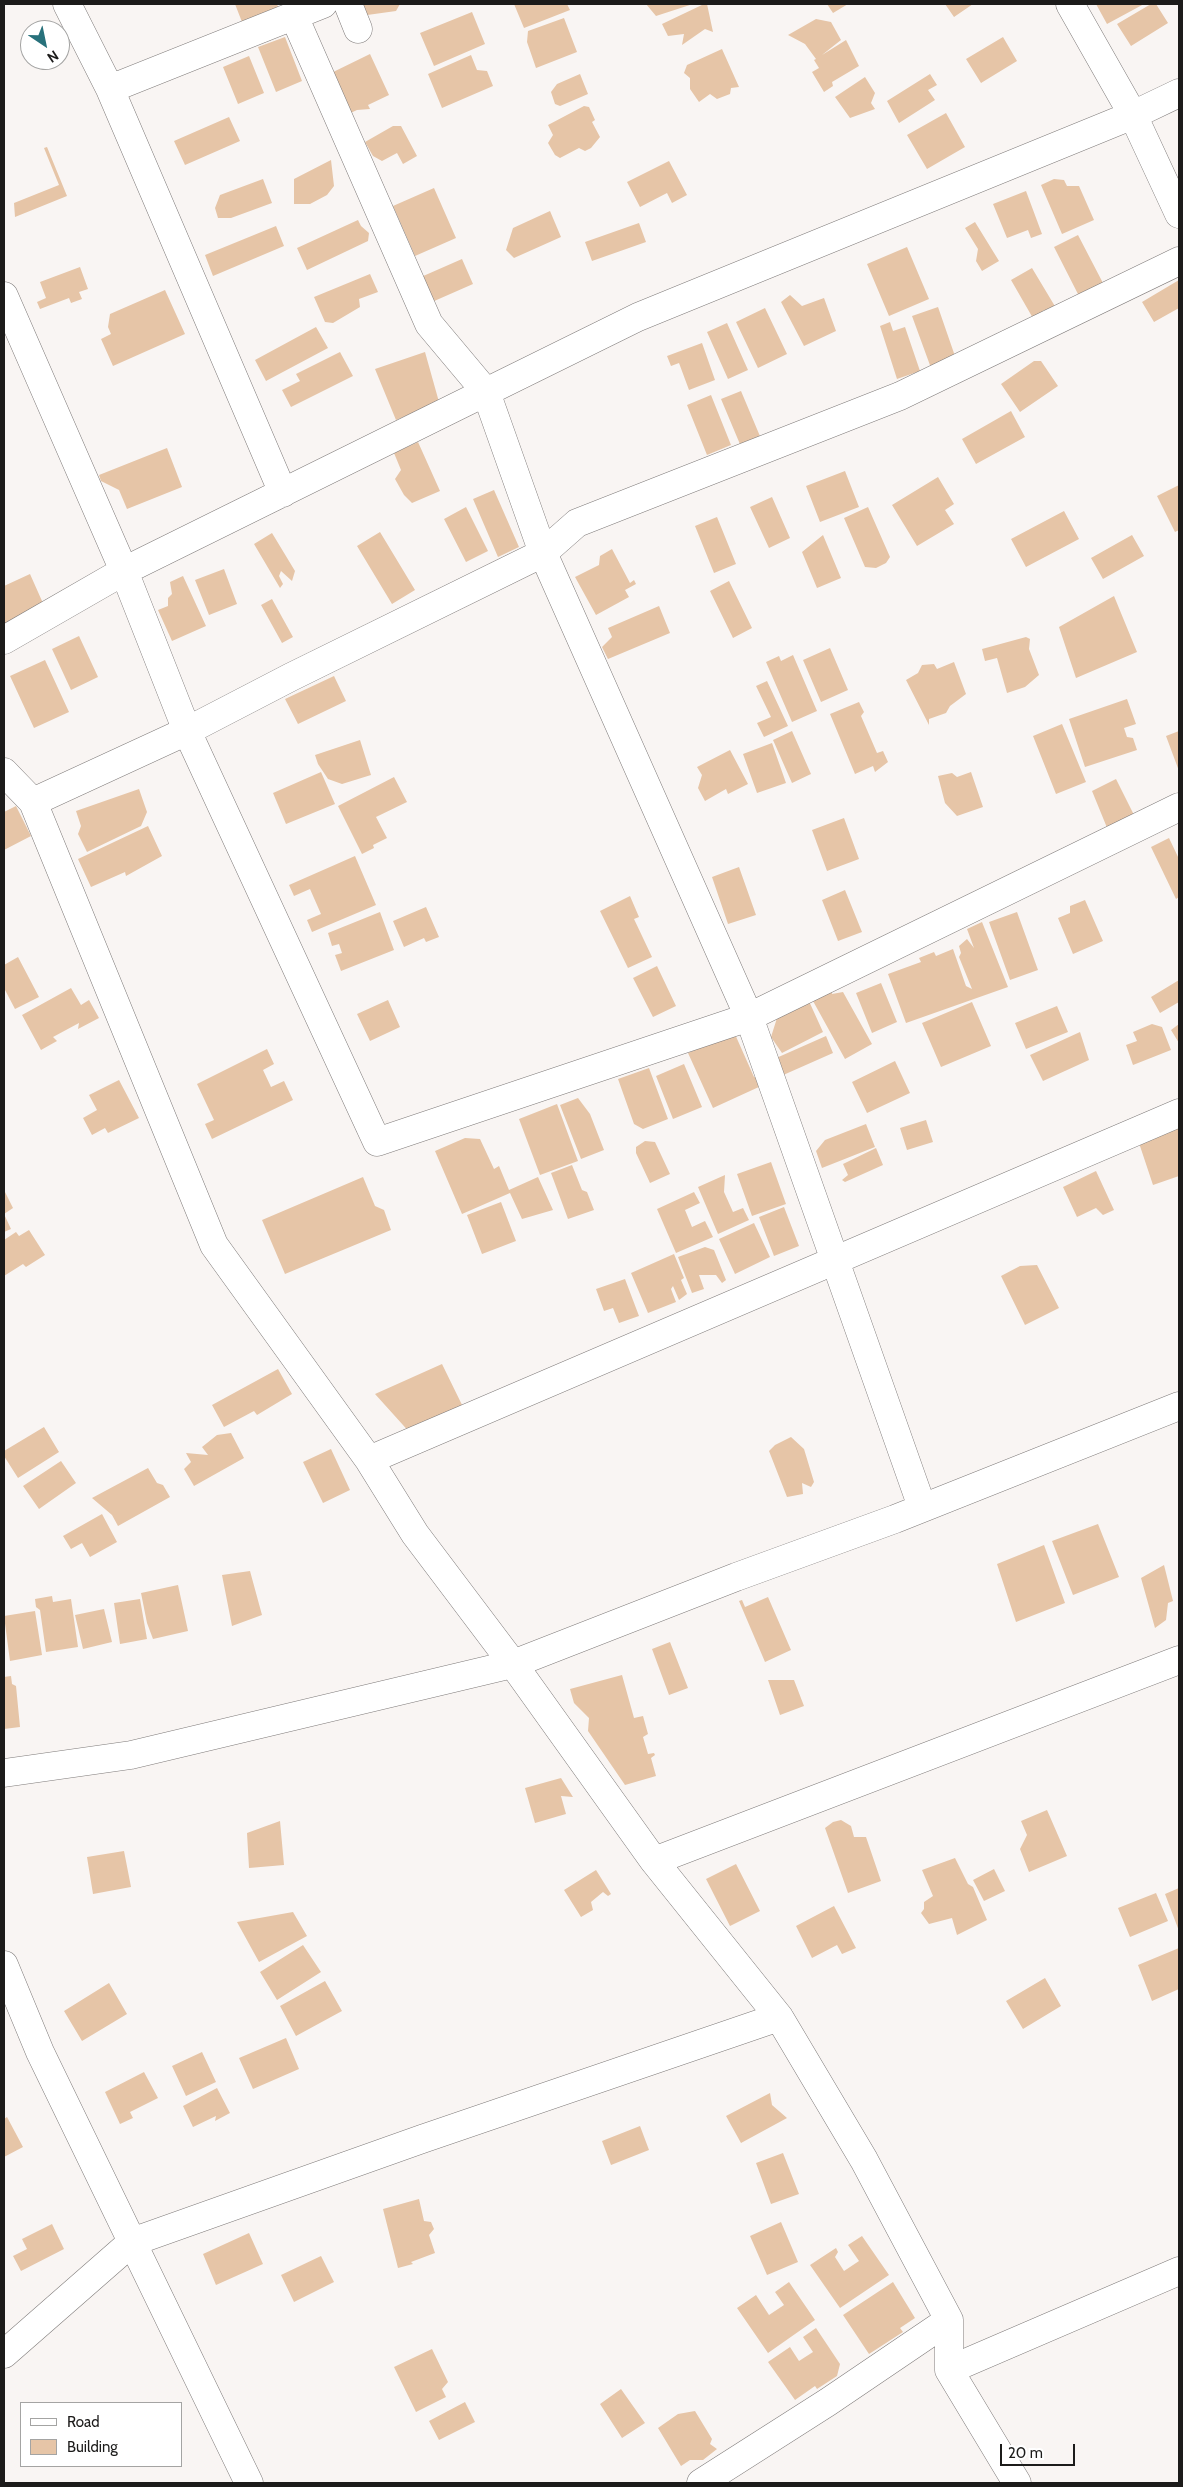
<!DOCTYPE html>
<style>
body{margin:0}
#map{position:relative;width:1183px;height:2487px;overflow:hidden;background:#f9f5f3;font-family:Cabin,sans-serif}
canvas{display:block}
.frame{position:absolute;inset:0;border:5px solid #1c1b1a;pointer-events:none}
.legend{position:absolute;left:20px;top:2402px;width:162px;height:65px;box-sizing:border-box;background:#fff;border:1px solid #a4a4a3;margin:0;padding:6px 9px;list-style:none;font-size:15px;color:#1c1b1a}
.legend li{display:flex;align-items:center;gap:10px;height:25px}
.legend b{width:25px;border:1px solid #a4a4a3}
.north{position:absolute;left:20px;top:20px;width:50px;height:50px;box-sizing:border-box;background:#fff;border:1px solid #a4a4a3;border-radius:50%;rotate:146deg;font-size:14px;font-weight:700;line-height:20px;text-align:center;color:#1c1b1a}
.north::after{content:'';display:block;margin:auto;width:18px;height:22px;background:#28717b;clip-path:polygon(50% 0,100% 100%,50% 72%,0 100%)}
.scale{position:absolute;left:1000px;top:2444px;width:75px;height:22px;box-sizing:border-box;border:2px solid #1c1b1a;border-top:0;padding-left:6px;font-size:15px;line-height:18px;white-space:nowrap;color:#1c1b1a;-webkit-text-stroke:4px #fff;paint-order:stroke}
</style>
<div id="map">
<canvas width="1183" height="2487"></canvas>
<div class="frame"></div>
<ul class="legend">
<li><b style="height:6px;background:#fff"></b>Road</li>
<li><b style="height:14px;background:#e6c5a7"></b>Building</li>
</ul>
<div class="north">N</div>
<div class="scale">20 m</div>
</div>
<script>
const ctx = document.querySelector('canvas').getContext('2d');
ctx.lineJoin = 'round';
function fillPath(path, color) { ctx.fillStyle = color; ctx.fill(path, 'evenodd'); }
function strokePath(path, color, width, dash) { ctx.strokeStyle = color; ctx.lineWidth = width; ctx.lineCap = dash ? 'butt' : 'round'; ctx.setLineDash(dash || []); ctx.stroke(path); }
const building = new Path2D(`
 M 235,4 L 277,4 L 278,7 L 242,22 Z
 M 358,4 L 400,4 L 396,11 L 360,16 Z
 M 514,4 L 567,4 L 570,10 L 524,28 Z
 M 646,4 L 693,4 L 656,16 Z
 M 704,4 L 707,4 L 713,32 L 705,29 L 682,45 L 684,34 L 668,36 L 662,24 Z
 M 827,4 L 848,4 L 833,13 Z
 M 945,4 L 973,4 L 954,17 Z
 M 1096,4 L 1144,4 L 1107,24 Z
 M 1151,4 L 1156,4 L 1168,23 L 1131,46 L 1117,24 Z
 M 472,12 L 485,44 L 434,66 L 420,33 Z
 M 564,18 L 577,52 L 536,68 L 527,42 L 528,31 Z
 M 816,19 L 831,22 L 841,40 L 822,55 L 846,40 L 859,66 L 832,82 L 833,86 L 824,92 L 812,72 L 819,68 L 814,60 L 816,59 L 805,44 L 788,35 Z
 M 285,37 L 302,81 L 276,92 L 258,47 Z
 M 1003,37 L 1017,61 L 981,83 L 966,59 Z
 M 722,49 L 739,87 L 731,88 L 730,94 L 717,99 L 710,94 L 699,102 L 690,89 L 690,78 L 684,73 L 687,65 Z
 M 370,54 L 389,95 L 368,105 L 370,109 L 357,110 L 344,116 L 325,76 Z
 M 471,55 L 477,70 L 487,71 L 493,86 L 442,108 L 428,74 Z
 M 249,56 L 264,93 L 238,104 L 223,67 Z
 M 580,74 L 588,94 L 560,106 L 555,104 L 551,92 L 557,84 Z
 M 930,74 L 937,85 L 928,90 L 935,100 L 899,123 L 887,101 Z
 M 865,77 L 875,93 L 871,103 L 875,109 L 850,118 L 835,97 Z
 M 584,106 L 589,107 L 595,120 L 592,122 L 600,137 L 591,148 L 585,151 L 579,148 L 560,158 L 555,155 L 548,143 L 553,135 L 548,125 Z
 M 946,113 L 965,147 L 927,169 L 907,135 Z
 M 229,117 L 240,141 L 185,165 L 174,141 Z
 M 393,126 L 401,126 L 417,156 L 403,164 L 397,153 L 382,161 L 373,156 L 365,142 Z
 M 47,147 L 67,196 L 15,217 L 14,203 L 59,185 L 44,148 Z
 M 331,160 L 334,186 L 327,195 L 310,204 L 294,204 L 294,179 Z
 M 669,161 L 687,195 L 672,203 L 667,193 L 640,207 L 627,182 Z
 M 263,179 L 272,203 L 231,218 L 218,218 L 215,208 L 220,195 Z
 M 1054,179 L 1064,180 L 1067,186 L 1079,186 L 1094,220 L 1062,234 L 1041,185 Z
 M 434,188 L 456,238 L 415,256 L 393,206 Z
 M 1026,191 L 1042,234 L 1031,238 L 1028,230 L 1007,238 L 993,204 Z
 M 550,211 L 561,237 L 514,258 L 506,250 L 513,228 Z
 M 358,220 L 361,226 L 369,233 L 368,241 L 307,270 L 297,248 Z
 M 975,222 L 999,261 L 982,271 L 976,261 L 978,249 L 965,228 Z
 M 639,223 L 646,242 L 592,261 L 585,242 Z
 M 276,226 L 284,246 L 213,276 L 205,255 Z
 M 1078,235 L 1104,285 L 1080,298 L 1054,247 Z
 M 907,247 L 929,299 L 889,316 L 867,264 Z
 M 462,259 L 473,284 L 432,302 L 421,277 Z
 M 80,267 L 88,289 L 79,292 L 82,299 L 71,303 L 69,298 L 40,309 L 37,302 L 46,298 L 40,282 Z
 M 1032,268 L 1059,313 L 1051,318 L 1044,310 L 1034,320 L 1011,280 Z
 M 370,274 L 378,292 L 359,299 L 360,307 L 333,323 L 325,322 L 314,297 Z
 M 1179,280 L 1179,308 L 1154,322 L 1142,302 Z
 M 165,290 L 185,334 L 113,366 L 101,339 L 111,334 L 108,327 L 110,314 Z
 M 790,295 L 802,306 L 824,298 L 836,331 L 804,346 L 781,302 Z
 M 938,307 L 956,359 L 931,368 L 912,316 Z
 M 765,308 L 787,354 L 758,368 L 736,322 Z
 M 890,322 L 893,331 L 905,327 L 920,371 L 897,379 L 880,326 Z
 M 727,323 L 748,370 L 728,379 L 707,332 Z
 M 316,327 L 328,348 L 266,381 L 255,360 Z
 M 702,343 L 715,380 L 689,390 L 679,363 L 671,366 L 667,356 Z
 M 340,352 L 353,376 L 291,407 L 282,390 L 300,381 L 296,374 Z
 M 425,352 L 439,402 L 396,420 L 375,369 Z
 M 1034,361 L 1041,361 L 1058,386 L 1020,412 L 1001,384 Z
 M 741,391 L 762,441 L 742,449 L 721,399 Z
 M 711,395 L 731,445 L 707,455 L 687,405 Z
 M 1011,411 L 1025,437 L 976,464 L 962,439 Z
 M 418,442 L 440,491 L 412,503 L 404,495 L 395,479 L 401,470 L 394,453 Z
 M 167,448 L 182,487 L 127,509 L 119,490 L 101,481 L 99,475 Z
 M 845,471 L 859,507 L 820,522 L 806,486 Z
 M 938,477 L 954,504 L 945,510 L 954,524 L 917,546 L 892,505 Z
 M 1179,485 L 1179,530 L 1175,532 L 1157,496 Z
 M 494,490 L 519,547 L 498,557 L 473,499 Z
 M 772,497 L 790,538 L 769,548 L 750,507 Z
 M 466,507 L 488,551 L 466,562 L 444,519 Z
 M 868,507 L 890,557 L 886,563 L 876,568 L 865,567 L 844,518 Z
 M 1064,511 L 1079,539 L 1026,567 L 1011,539 Z
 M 717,517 L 736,564 L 714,573 L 695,526 Z
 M 380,532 L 415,590 L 392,604 L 357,546 Z
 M 272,533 L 295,571 L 292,581 L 281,571 L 279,576 L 283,584 L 280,588 L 254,544 Z
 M 823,535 L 841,578 L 817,588 L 802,552 Z
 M 1132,535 L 1144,556 L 1103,579 L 1091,558 Z
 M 612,549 L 630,583 L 634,580 L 636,584 L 625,590 L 629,597 L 596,615 L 575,577 L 599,565 L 600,556 Z
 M 224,569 L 237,604 L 209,615 L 195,580 Z
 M 30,574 L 46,610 L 4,630 L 4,586 Z
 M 183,576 L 206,626 L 172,641 L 158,610 L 168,606 L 168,598 L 172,594 L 170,582 Z
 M 729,581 L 752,628 L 733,638 L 710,591 Z
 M 1114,596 L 1137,652 L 1076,678 L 1059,627 Z
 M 272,599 L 293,637 L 282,643 L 261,605 Z
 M 659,606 L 670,633 L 608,659 L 602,647 L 612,637 L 608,628 Z
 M 79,636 L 98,677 L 71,690 L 52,649 Z
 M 1026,637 L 1030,639 L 1029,649 L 1039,675 L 1025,687 L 1007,693 L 997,658 L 985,661 L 982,649 Z
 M 830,648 L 848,690 L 821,702 L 803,660 Z
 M 793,655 L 817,711 L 792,722 L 766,662 L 779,656 L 781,661 Z
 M 45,660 L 69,712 L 34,728 L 10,676 Z
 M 954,662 L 966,694 L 950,706 L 946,713 L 929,719 L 929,725 L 906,680 L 918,673 L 922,665 L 934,664 L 937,669 Z
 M 334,676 L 346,701 L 298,724 L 285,699 Z
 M 767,681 L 788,726 L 764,737 L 757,723 L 771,717 L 756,686 Z
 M 1127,699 L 1136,724 L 1124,728 L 1127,737 L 1133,738 L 1137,750 L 1085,767 L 1069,719 Z
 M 859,702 L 864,712 L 861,716 L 877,753 L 883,751 L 888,762 L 875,772 L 873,766 L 855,774 L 830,714 Z
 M 1062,724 L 1086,782 L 1056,794 L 1033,736 Z
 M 792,731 L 811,774 L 792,783 L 773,740 Z
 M 1179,731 L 1179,771 L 1166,736 Z
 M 360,740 L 371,775 L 342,784 L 328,779 L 318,764 L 315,755 Z
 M 772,743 L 786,783 L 757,793 L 743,754 Z
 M 730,750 L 748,784 L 728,794 L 726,789 L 705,801 L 698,788 L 702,775 L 697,767 Z
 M 321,772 L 335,804 L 286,824 L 273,793 Z
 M 971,772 L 983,807 L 957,816 L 945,803 L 938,776 L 952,773 L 957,777 Z
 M 394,777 L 407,802 L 376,817 L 387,838 L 373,845 L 374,848 L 362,854 L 338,806 Z
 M 1116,779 L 1138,823 L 1110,835 L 1092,791 Z
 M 139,789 L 147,812 L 141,826 L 87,852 L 78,834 L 81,826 L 76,811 Z
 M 16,806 L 31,836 L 4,850 L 4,812 Z
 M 844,818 L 859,859 L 827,871 L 812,830 Z
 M 148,826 L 162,856 L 126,876 L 125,872 L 91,887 L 78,859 Z
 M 1169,838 L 1179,859 L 1179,897 L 1176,899 L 1151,847 Z
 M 355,856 L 376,905 L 312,932 L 307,920 L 321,914 L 310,889 L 294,896 L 289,885 Z
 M 739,867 L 756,915 L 728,924 L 712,877 Z
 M 845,890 L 862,932 L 838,941 L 822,900 Z
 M 630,896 L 639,917 L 634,919 L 652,957 L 628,968 L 600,911 Z
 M 1085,900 L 1103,941 L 1073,954 L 1058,918 L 1070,913 L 1070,906 Z
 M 426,907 L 439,937 L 426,942 L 424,938 L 404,947 L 393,921 Z
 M 380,912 L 394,950 L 341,971 L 335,955 L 342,953 L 339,944 L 332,946 L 328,933 Z
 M 1017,912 L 1038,970 L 1010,980 L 989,922 Z
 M 982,922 L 1008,987 L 906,1023 L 888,974 L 921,962 L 919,958 L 934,952 L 936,956 L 953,949 L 966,986 L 972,989 L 959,957 L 961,953 L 959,946 L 967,939 L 974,948 L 967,929 Z
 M 18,957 L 39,997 L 15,1009 L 4,988 L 4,965 Z
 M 657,966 L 676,1006 L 653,1017 L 633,978 Z
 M 1179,980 L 1179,1002 L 1160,1013 L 1151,997 Z
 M 881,983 L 897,1022 L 872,1033 L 856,993 Z
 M 71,988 L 81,1005 L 89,1000 L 99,1018 L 78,1029 L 79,1023 L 53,1037 L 57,1041 L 41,1050 L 22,1015 Z
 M 832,991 L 832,994 L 843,992 L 872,1044 L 845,1059 L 813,1001 Z
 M 808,999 L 823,1032 L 782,1053 L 771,1037 L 777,1018 Z
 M 388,1000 L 400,1027 L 370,1041 L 357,1014 Z
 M 972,1002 L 991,1046 L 941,1067 L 922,1023 Z
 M 1057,1006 L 1068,1032 L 1026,1049 L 1015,1023 Z
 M 1152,1024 L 1162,1027 L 1171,1050 L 1133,1065 L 1126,1045 L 1137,1041 L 1133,1032 Z
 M 1179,1024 L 1179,1043 L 1171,1030 Z
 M 734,1032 L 754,1077 L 757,1077 L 761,1086 L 713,1108 L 688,1053 Z
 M 1080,1032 L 1089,1060 L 1043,1081 L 1030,1055 Z
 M 826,1036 L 833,1053 L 781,1076 L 774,1059 Z
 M 267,1049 L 274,1064 L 263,1070 L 271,1087 L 284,1081 L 293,1100 L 212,1139 L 205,1124 L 214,1120 L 197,1084 Z
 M 895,1061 L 910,1093 L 867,1113 L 852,1082 Z
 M 684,1064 L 702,1107 L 673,1119 L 656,1076 Z
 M 649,1068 L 668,1119 L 643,1129 L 634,1124 L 618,1079 Z
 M 119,1080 L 139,1118 L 108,1133 L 105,1128 L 92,1135 L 83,1118 L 97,1110 L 89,1095 Z
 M 578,1098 L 590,1114 L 604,1150 L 581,1159 L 560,1105 Z
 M 557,1104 L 578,1161 L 540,1175 L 519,1119 Z
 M 926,1120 L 933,1142 L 907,1150 L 900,1128 Z
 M 1179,1122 L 1179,1176 L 1153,1185 L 1137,1137 Z
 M 866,1124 L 875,1147 L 822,1168 L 816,1151 L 825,1140 Z
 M 465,1138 L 480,1139 L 494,1169 L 499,1166 L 509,1190 L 538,1177 L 553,1210 L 522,1219 L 510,1193 L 462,1214 L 435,1151 Z
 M 645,1141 L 655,1142 L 670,1174 L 650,1183 L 636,1153 L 636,1147 Z
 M 876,1148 L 883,1165 L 845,1182 L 842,1180 L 848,1175 L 843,1164 Z
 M 771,1162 L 786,1204 L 752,1216 L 737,1174 Z
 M 572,1165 L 582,1190 L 587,1192 L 594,1210 L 568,1219 L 551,1173 Z
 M 1096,1171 L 1114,1210 L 1103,1215 L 1096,1208 L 1077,1217 L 1063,1187 Z
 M 725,1175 L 724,1192 L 733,1212 L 743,1208 L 749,1220 L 718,1234 L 698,1187 Z
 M 363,1177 L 375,1206 L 384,1210 L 391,1230 L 285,1274 L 262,1220 Z
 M 4,1190 L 13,1208 L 4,1214 Z
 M 694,1192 L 700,1203 L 685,1210 L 692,1227 L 705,1221 L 713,1237 L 676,1253 L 657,1209 Z
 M 501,1202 L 516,1241 L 482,1254 L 467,1215 Z
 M 784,1207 L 799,1246 L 774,1256 L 759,1217 Z
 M 4,1214 L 11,1229 L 4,1232 Z
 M 754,1223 L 770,1257 L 735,1274 L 719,1239 Z
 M 29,1230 L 45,1255 L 26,1267 L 23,1264 L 4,1276 L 4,1240 L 16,1232 L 19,1236 Z
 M 705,1247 L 714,1250 L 726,1280 L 722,1283 L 716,1275 L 699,1275 L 704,1289 L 692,1293 L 678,1257 Z
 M 674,1254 L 684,1278 L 681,1280 L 687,1294 L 679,1300 L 673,1286 L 671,1289 L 676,1302 L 648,1313 L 631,1273 Z
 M 1037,1265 L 1059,1308 L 1025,1325 L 1001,1276 L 1020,1266 Z
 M 625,1279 L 639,1316 L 619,1323 L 613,1308 L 604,1311 L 596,1289 Z
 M 442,1364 L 465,1411 L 412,1435 L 375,1394 Z
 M 278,1369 L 292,1394 L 257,1415 L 254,1411 L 224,1427 L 212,1405 Z
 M 44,1427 L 59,1452 L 18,1478 L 4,1456 L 4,1451 Z
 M 231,1433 L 244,1458 L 194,1486 L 184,1469 L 191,1462 L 186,1453 L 208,1455 L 202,1447 L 217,1435 Z
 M 791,1437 L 804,1449 L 814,1482 L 811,1487 L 802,1483 L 803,1494 L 787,1497 L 769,1451 L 775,1445 Z
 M 331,1449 L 350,1490 L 323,1503 L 303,1462 Z
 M 61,1461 L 76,1483 L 39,1509 L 23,1486 Z
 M 148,1468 L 157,1483 L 163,1485 L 170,1497 L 118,1526 L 112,1515 L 92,1498 Z
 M 102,1514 L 117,1542 L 90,1557 L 82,1543 L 71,1549 L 63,1536 Z
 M 1098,1524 L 1119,1577 L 1073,1595 L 1052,1541 Z
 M 1044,1545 L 1065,1603 L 1016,1622 L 997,1564 Z
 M 1164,1565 L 1173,1601 L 1168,1603 L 1166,1620 L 1155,1628 L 1141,1578 Z
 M 250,1571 L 262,1615 L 232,1626 L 222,1575 Z
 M 178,1585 L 188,1631 L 153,1639 L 147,1623 L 141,1593 Z
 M 52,1596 L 53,1602 L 71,1599 L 78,1647 L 46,1652 L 40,1610 L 36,1607 L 35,1599 Z
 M 768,1597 L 791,1650 L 765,1662 L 739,1601 L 742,1600 L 745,1607 Z
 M 140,1599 L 147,1639 L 120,1644 L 114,1603 Z
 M 104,1609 L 112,1642 L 83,1649 L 75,1615 Z
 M 35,1611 L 42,1655 L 10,1661 L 4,1616 Z
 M 670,1642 L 688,1688 L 669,1695 L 652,1649 Z
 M 622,1675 L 634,1718 L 643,1716 L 648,1734 L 643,1737 L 648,1754 L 654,1753 L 655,1755 L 651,1758 L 656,1776 L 625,1785 L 588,1731 L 589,1718 L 574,1703 L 570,1689 Z
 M 11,1676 L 12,1684 L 16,1686 L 20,1727 L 4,1729 L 4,1677 Z
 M 768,1680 L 794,1680 L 804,1706 L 780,1715 Z
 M 561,1778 L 573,1797 L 561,1796 L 566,1814 L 535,1823 L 525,1788 Z
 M 1047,1810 L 1067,1856 L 1029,1872 L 1020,1849 L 1027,1835 L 1021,1821 Z
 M 841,1820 L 851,1826 L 854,1837 L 866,1837 L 881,1881 L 848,1893 L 825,1828 L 833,1822 Z
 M 280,1821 L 284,1865 L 249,1868 L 247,1833 Z
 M 124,1851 L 131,1887 L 93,1894 L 87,1857 Z
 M 955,1858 L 968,1884 L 973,1887 L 987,1920 L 957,1935 L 952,1918 L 929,1924 L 921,1913 L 924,1909 L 924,1902 L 933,1896 L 922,1870 Z
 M 736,1864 L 760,1911 L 730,1926 L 706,1879 Z
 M 994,1869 L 1005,1891 L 984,1901 L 973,1880 Z
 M 596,1870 L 611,1894 L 608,1896 L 603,1892 L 591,1902 L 593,1910 L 581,1917 L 564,1890 Z
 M 1179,1888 L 1179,1931 L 1165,1894 Z
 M 1156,1893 L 1168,1921 L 1130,1937 L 1118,1908 Z
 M 834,1906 L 856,1948 L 842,1954 L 837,1945 L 812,1958 L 796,1926 Z
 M 293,1912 L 307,1936 L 259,1962 L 237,1922 Z
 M 303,1945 L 321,1972 L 277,2000 L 260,1972 Z
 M 1179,1948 L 1179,1989 L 1152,2001 L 1138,1965 Z
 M 1045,1978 L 1061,2006 L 1023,2029 L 1006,2001 Z
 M 325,1981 L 342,2011 L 296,2036 L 280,2006 Z
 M 109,1983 L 127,2014 L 82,2041 L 64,2011 Z
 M 286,2038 L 299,2069 L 253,2089 L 239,2058 Z
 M 202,2052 L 216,2082 L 186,2096 L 172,2066 Z
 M 144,2072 L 158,2098 L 130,2112 L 133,2118 L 120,2124 L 105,2092 Z
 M 217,2088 L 230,2113 L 215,2121 L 216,2116 L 193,2127 L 183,2106 Z
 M 770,2093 L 772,2105 L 787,2118 L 741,2143 L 726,2116 Z
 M 7,2117 L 23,2147 L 4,2157 L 4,2119 Z
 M 640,2126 L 649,2150 L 611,2165 L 602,2141 Z
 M 783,2153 L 799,2194 L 771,2204 L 756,2163 Z
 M 419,2199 L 424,2221 L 431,2222 L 434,2229 L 429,2235 L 435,2253 L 411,2262 L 413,2264 L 398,2268 L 383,2209 Z
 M 781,2222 L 798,2262 L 767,2275 L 750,2236 Z
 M 52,2224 L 64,2249 L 21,2271 L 13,2256 L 27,2249 L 22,2239 Z
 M 249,2233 L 263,2264 L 216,2285 L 203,2254 Z
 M 862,2236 L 889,2275 L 840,2308 L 810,2265 L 836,2248 L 838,2252 L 835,2257 L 844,2271 L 859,2261 L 848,2245 Z
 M 321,2256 L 334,2282 L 294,2302 L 281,2275 Z
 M 789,2282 L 815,2320 L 768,2353 L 737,2308 L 756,2295 L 769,2315 L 784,2305 L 775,2292 Z
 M 893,2282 L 915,2318 L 900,2328 L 903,2332 L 869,2354 L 843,2315 Z
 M 816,2328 L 840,2364 L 837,2376 L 817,2389 L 815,2386 L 795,2400 L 768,2362 L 790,2347 L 799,2361 L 813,2352 L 803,2337 Z
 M 432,2349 L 448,2382 L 442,2389 L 446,2397 L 416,2412 L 394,2367 Z
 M 621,2389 L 645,2423 L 622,2438 L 600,2404 Z
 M 465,2402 L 475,2422 L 439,2440 L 429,2421 Z
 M 695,2411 L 712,2439 L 710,2444 L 717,2449 L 703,2460 L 690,2460 L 681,2466 L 658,2428 L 678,2414 Z`);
const street = new Path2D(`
 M 67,4 L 110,89 L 283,493
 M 348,4 L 358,29
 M 1070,4 L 1133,115 L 1179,93
 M 294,16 L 429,324 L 486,392 L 638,317 L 1133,115 L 1179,214
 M 110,89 L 323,4
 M 4,296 L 124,571 L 187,731 L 377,1142 L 749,1017 L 1179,807
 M 4,640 L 124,571 L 486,392 L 543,553 L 749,1017 L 922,1507
 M 4,772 L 33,802 L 214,1245 L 369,1460 L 415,1534 L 513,1664 L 654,1861 L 779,2017 L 864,2160 L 949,2320 L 949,2370 L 1017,2483
 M 33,802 L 187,731 L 291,677 L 543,553 L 577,523 L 900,396 L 1179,261
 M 369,1460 L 1179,1113
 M 4,1773 L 131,1755 L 513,1664 L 736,1577 L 895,1519 L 1179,1406
 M 654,1861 L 1179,1660
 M 4,1965 L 40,2052 L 249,2483
 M 4,2354 L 132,2242 L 422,2139 L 779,2017
 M 949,2370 L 1179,2271
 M 701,2483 L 828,2402 L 949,2320`);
fillPath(building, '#e6c5a7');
strokePath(street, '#7f7b7a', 29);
strokePath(street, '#fff', 28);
</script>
